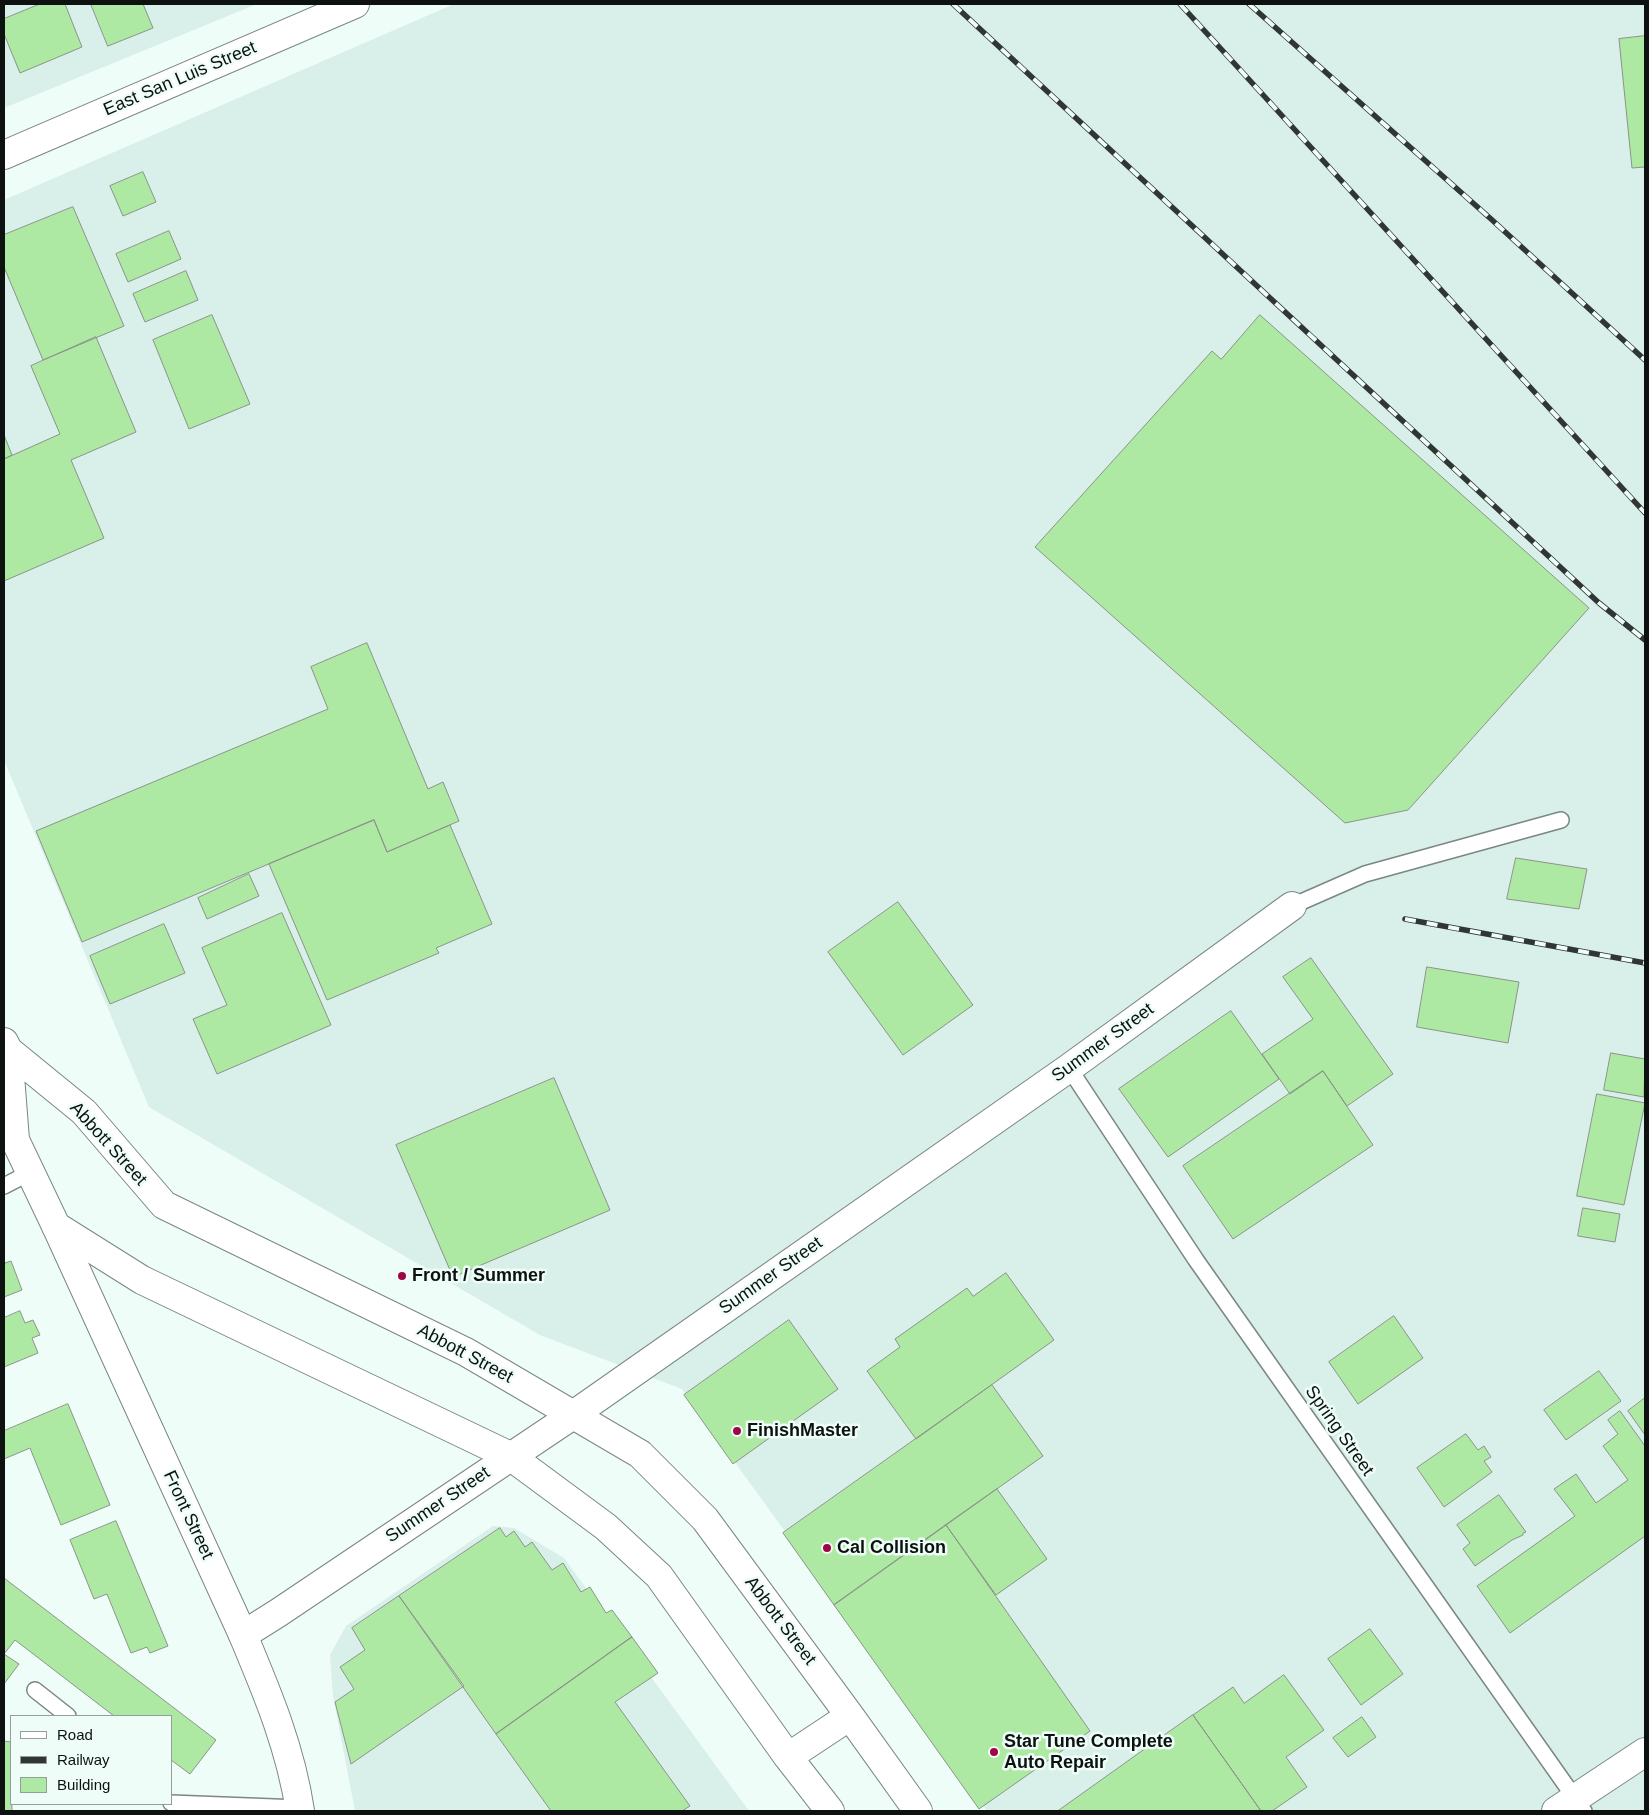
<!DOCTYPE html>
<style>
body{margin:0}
#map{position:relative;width:1649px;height:1815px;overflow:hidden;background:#eefdf8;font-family:Helvetica,sans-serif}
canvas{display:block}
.frame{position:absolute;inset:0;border:5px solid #0d1210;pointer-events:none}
.legend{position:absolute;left:10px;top:1715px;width:162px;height:90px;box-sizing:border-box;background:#eefdf8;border:1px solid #949f9b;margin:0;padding:6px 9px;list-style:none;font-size:15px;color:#0d1210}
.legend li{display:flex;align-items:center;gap:10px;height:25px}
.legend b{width:25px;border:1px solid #949f9b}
</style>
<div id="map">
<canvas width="1649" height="1815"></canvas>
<div class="frame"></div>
<ul class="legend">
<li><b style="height:6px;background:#fff"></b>Road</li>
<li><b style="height:6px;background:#303634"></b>Railway</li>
<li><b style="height:14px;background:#ade9a3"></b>Building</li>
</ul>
</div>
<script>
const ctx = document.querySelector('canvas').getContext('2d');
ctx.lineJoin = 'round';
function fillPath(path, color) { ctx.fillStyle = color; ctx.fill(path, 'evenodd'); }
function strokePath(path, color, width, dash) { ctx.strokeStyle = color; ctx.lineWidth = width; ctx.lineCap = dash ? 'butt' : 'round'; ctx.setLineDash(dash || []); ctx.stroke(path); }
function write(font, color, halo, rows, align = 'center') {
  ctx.font = font + ' Helvetica,sans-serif'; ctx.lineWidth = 5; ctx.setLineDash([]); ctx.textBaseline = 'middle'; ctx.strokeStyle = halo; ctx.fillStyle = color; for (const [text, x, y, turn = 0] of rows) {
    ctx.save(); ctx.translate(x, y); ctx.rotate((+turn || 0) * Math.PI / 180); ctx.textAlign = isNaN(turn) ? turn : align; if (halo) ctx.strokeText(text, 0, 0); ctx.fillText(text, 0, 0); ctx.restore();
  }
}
const built = new Path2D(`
 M 4,4 L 257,4 L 4,108 Z
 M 454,4 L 1645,4 L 1645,1811 L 987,1811 L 682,1389 L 540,1335 L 149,1107 L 4,760 L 4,200 Z
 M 493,1526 L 514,1528 L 564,1558 L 749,1811 L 355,1811 L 333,1696 L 330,1655 L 346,1626 Z`);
const building = new Path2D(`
 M 40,4 L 65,4 L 82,47 L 20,73 L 4,34 L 4,19 Z
 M 91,4 L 143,4 L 153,28 L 108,46 Z
 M 1645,36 L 1645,167 L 1632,168 L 1619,39 Z
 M 143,172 L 156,202 L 123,216 L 110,186 Z
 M 73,207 L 124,326 L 43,360 L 4,267 L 4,235 Z
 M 169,231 L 181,259 L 128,282 L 116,254 Z
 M 186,271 L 198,300 L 145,322 L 133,294 Z
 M 212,315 L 250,404 L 189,429 L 153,340 Z
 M 1260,315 L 1589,608 L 1408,810 L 1345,823 L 1035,547 L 1212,351 L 1221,359 Z
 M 96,337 L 136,432 L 71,460 L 104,538 L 4,581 L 4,459 L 60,434 L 31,366 Z
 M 4,435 L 12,455 L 4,459 Z
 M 367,643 L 428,789 L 443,782 L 459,821 L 387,852 L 374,820 L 82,942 L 36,831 L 328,709 L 311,667 Z
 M 374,820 L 387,852 L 450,825 L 492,924 L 436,948 L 439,953 L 327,1000 L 269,864 Z
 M 1516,858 L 1587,869 L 1579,909 L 1507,899 Z
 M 249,874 L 259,896 L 207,919 L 198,898 Z
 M 898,902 L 973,1005 L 903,1055 L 828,952 Z
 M 282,913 L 331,1025 L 217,1074 L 193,1019 L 227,1005 L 202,948 Z
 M 164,924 L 185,973 L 110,1004 L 90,956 Z
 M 1311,958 L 1393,1074 L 1347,1106 L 1323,1071 L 1290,1094 L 1262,1054 L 1313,1019 L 1283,977 Z
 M 1427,967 L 1519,982 L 1508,1043 L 1417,1027 Z
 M 1231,1011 L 1279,1079 L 1168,1157 L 1119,1089 Z
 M 1611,1053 L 1645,1059 L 1644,1097 L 1604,1090 Z
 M 1323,1071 L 1373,1145 L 1233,1239 L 1183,1166 Z
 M 554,1078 L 610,1210 L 453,1277 L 396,1145 Z
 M 1597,1094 L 1645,1103 L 1624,1205 L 1577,1196 Z
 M 1583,1208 L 1620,1214 L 1615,1242 L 1578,1236 Z
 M 4,1260 L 5,1263 L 11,1261 L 22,1290 L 4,1297 Z
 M 1006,1273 L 1054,1340 L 916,1439 L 867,1371 L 900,1347 L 895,1339 L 967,1288 L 973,1296 Z
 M 20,1311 L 25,1323 L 33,1320 L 40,1335 L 32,1338 L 38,1353 L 4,1367 L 4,1318 Z
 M 1394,1316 L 1423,1358 L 1358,1404 L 1329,1362 Z
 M 789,1320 L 838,1389 L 733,1464 L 684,1395 Z
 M 1599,1371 L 1621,1401 L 1566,1440 L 1544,1410 Z
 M 992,1385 L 1043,1456 L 834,1605 L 783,1533 Z
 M 1645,1398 L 1645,1435 L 1628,1411 Z
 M 68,1404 L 110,1505 L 61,1525 L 30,1448 L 4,1459 L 4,1431 Z
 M 1620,1411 L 1645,1446 L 1645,1536 L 1510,1633 L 1477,1586 L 1575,1516 L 1554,1489 L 1576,1474 L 1596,1503 L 1628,1480 L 1603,1446 L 1618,1434 L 1608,1420 Z
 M 1466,1434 L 1478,1450 L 1484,1446 L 1491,1457 L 1484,1461 L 1492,1472 L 1444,1507 L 1417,1468 Z
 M 997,1489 L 1047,1559 L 996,1595 L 946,1525 Z
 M 1499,1495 L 1526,1532 L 1523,1533 L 1523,1535 L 1512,1540 L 1475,1566 L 1463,1549 L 1470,1543 L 1457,1525 Z
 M 116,1521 L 168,1646 L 150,1653 L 147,1647 L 131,1653 L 107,1594 L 94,1599 L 70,1540 Z
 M 946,1525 L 1090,1731 L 979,1809 L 834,1605 Z
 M 500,1528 L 506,1537 L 514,1531 L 525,1547 L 532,1542 L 552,1570 L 563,1563 L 581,1592 L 590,1587 L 606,1613 L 612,1610 L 632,1637 L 496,1734 L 399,1596 Z
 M 4,1578 L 216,1740 L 190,1774 L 171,1760 L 171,1716 L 114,1716 L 15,1640 L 4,1654 L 19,1664 L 4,1684 Z
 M 399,1596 L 464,1686 L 351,1764 L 335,1702 L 354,1689 L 340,1667 L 365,1650 L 352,1628 Z
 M 1370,1629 L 1403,1674 L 1361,1705 L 1328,1659 Z
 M 632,1637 L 658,1673 L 615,1702 L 690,1806 L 682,1811 L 551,1811 L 496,1734 Z
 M 1284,1675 L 1324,1730 L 1286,1757 L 1307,1787 L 1272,1811 L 1261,1811 L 1193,1715 L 1233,1687 L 1244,1703 Z
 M 1193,1715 L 1261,1811 L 1058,1811 Z
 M 1362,1717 L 1376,1737 L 1348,1757 L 1333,1738 Z
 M 4,1741 L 11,1742 L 12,1811 L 4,1811 Z`);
const service = new Path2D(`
 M 1292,906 L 1365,874 L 1561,820
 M 1069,1068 L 1196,1260 L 1584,1811
 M 4,1186 L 31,1172
 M 35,1690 L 68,1716
 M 171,1803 L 300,1808`);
const minor = new Path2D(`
 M 4,155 L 355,4
 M 243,1635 L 278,1613 L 573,1415 L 1069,1068 L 1292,906`);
const tertiary = new Path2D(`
 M 56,1226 L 243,1635 C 267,1692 291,1749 300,1811`);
const secondary = new Path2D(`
 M 4,1042 L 8,1050 L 15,1140 L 56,1226 L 142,1280 L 510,1456 L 606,1527 L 659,1576 L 788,1757 L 830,1811
 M 8,1050 L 84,1112 L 164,1205 L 466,1352 L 640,1454 L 705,1519 L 850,1716 L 918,1811
 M 788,1757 L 850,1716
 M 1556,1811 L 1645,1752`);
const rail = new Path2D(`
 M 953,4 L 1599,603 L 1645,640
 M 1180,4 L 1645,513
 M 1249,4 L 1491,219 L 1645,360
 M 1405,919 L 1645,963`);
const markers = [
 [402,1276,5,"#a10646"],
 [737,1431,5,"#a10646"],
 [827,1548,5,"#a10646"],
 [994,1752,5,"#a10646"]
];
const streetNames = [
 ["East San Luis Street",180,79,-23],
 ["Summer Street",1103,1043,-36],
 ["Abbott Street",108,1144,48],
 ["Summer Street",771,1276,-35],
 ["Abbott Street",465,1354,28],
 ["Spring Street",1339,1431,55],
 ["Summer Street",438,1505,-34],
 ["Front Street",188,1515,65],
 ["Abbott Street",780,1621,53]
];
const poiNames = [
 ["Front / Summer",412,1276],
 ["FinishMaster",747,1431],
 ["Cal Collision",837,1548],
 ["Star Tune Complete",1004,1742],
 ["Auto Repair",1004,1763]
];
fillPath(built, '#d9efe9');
fillPath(building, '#ade9a3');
strokePath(building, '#8c948a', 1);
strokePath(service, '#7a8783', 18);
strokePath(minor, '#7a8783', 30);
strokePath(tertiary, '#7a8783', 30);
strokePath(secondary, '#7a8783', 30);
strokePath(service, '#fff', 15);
strokePath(minor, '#fff', 28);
strokePath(tertiary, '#fff', 28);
strokePath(secondary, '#fff', 28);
strokePath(rail, '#303634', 5.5);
strokePath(rail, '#eefdf8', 4, [11]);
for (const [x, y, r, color] of markers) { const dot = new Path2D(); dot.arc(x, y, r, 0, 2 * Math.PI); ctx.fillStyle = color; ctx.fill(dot); strokePath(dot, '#eefdf8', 2); }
write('18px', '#0d1210', '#eefdf8', streetNames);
write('bold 18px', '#0d1210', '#eefdf8', poiNames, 'left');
</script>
